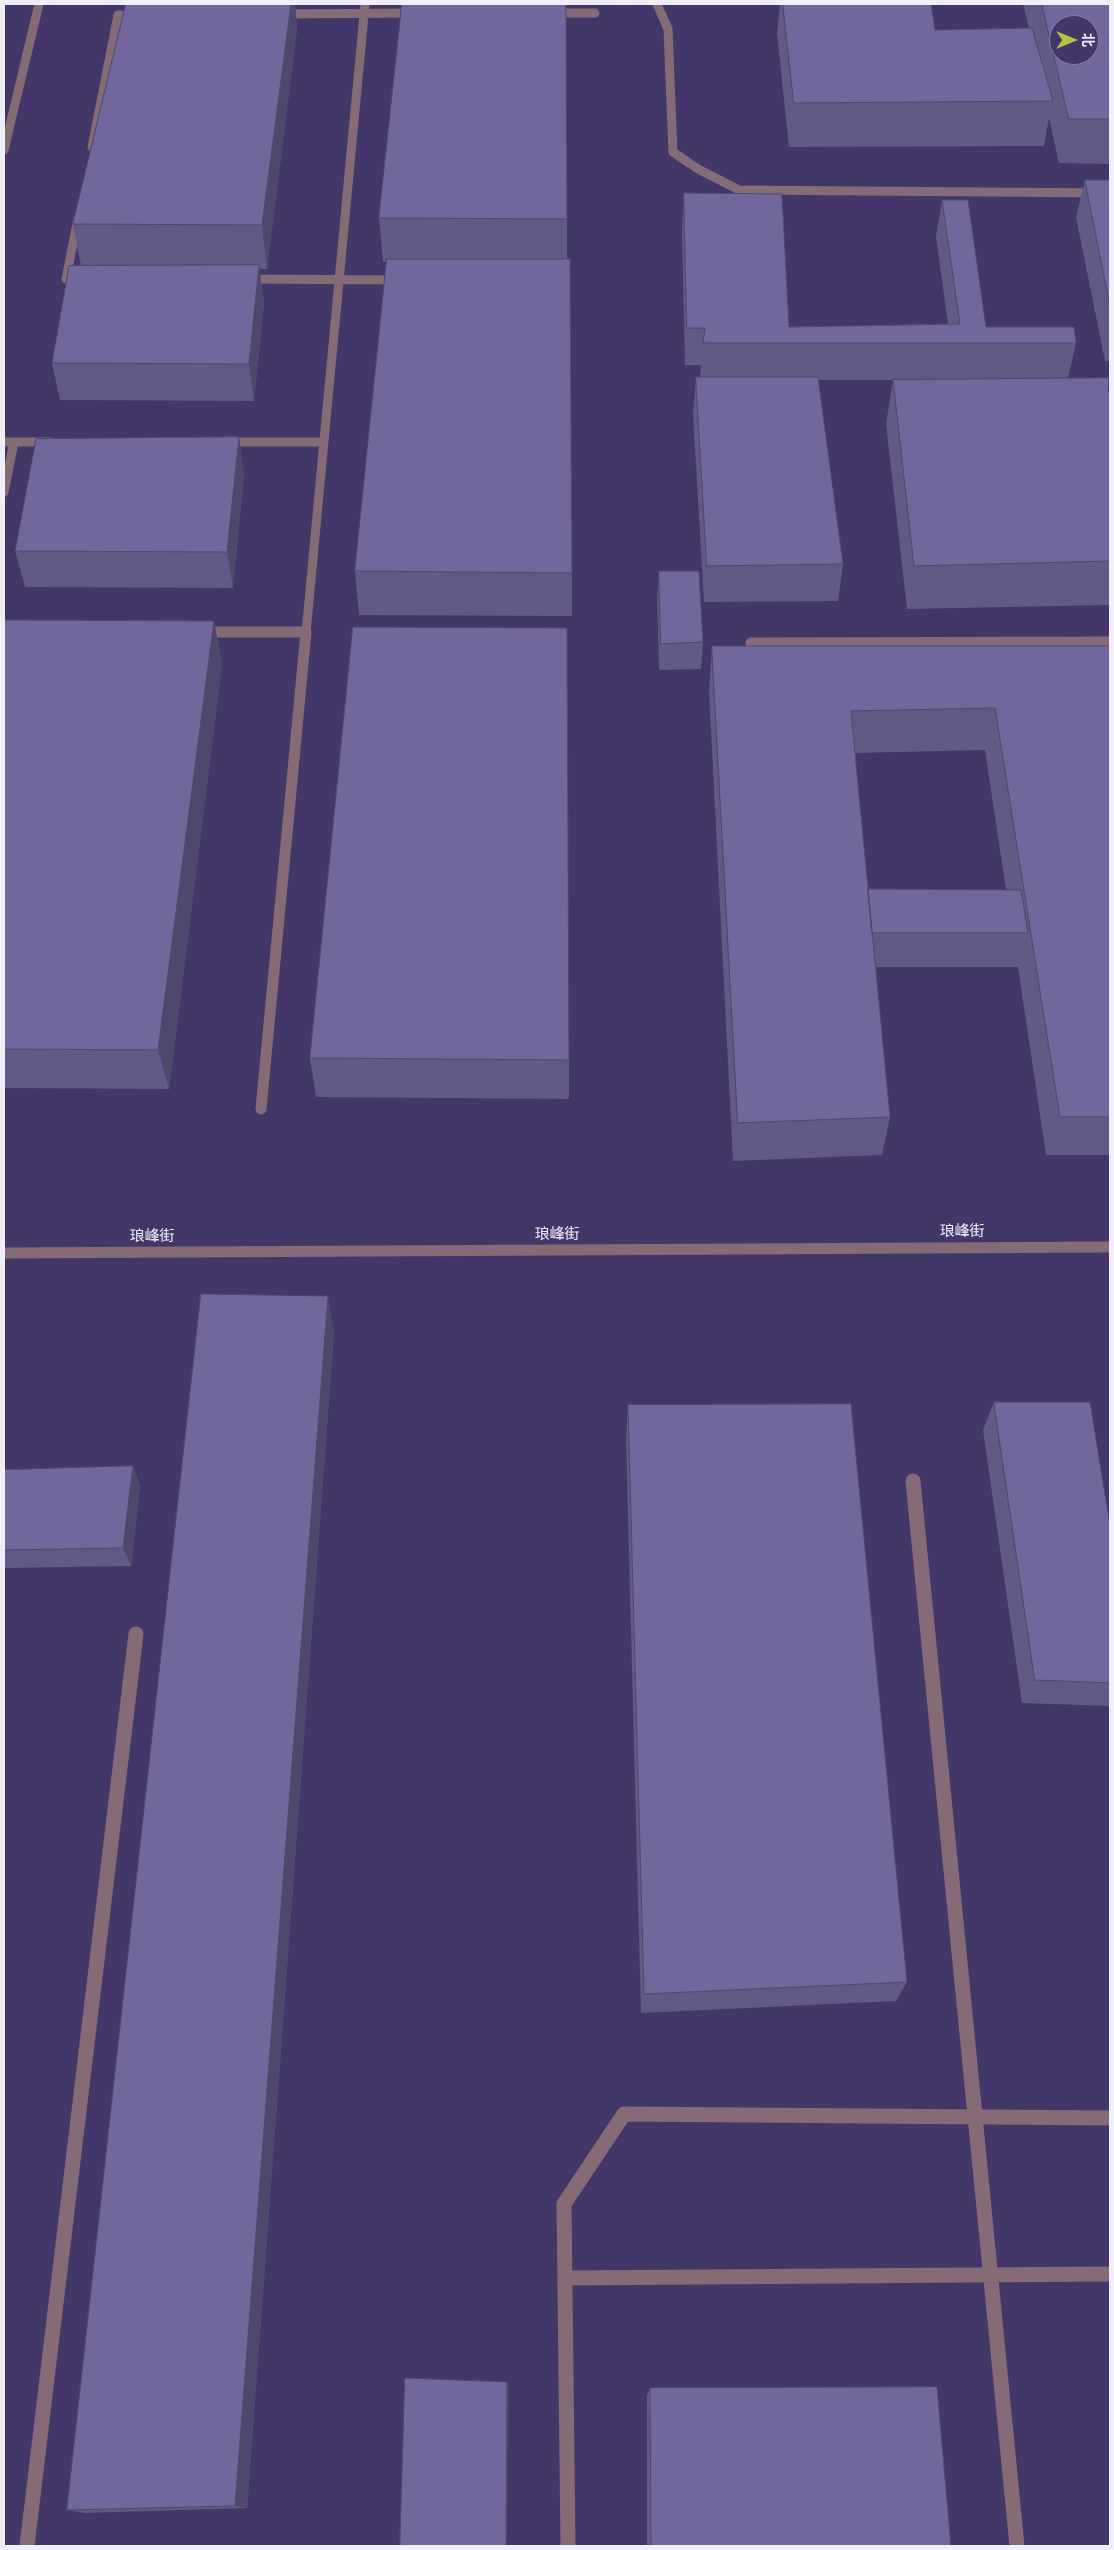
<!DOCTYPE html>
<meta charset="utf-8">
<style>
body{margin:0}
#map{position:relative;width:1114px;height:2550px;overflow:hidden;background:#423768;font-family:Commissioner,"Noto Sans SC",sans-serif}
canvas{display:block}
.frame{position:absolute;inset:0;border:5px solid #f0eefa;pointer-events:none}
.north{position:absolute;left:1049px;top:15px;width:50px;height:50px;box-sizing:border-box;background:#423768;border:1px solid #8880a2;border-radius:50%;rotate:90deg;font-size:14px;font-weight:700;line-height:20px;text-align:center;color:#f0eefa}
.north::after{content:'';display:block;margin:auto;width:18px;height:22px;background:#bbc045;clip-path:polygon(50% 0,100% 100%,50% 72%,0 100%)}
</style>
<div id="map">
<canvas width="1114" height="2550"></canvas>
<div class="frame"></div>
<div class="north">北</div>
</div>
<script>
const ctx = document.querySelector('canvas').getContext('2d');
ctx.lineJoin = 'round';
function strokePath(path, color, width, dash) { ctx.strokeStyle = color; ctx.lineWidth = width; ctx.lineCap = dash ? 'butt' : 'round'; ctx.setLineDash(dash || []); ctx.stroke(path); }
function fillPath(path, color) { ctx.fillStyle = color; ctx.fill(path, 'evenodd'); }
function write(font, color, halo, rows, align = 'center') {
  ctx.font = font + ' Commissioner,"Noto Sans SC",sans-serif'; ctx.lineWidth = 5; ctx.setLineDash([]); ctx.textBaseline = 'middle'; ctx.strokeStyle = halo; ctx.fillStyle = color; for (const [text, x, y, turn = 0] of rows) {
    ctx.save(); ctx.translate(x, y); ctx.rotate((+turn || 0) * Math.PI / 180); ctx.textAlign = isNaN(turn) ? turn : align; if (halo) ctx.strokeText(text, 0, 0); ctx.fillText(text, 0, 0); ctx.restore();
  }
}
const minorFar2 = new Path2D(`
 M 657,4 L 668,29 L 673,152 L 698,169 L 739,190 L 1110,193
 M 550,13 L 595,13
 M 280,14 L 418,13
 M 92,147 L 118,15 L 140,15
 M 4,150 L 39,4
 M 78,218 L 66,279 L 84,279
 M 244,279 L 401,280
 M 4,442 L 51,442
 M 224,442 L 324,442
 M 4,492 L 14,442
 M 199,632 L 306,632
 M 306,633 L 365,4`);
const minorFar1 = new Path2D(`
 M 199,632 L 306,632
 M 751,643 L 1110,642
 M 261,1109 L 306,632
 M 4,1253 L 1110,1247`);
const minor = new Path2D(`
 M 913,1481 L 1017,2546
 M 566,2278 L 1110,2274
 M 27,2546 L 136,1634
 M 568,2546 L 564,2204 L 624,2114 L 1110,2118`);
const wall = new Path2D(`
 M 126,4 L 295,4 L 297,29 L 267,269 L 259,269 L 264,302 L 254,401 L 60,400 L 52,363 L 81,266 L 73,224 Z
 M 780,4 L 931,4 L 935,30 L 1029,28 L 1023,4 L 1110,4 L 1110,164 L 1059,163 L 1049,118 L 1044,146 L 789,147 L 777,33 Z
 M 1085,180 L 1110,180 L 1110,361 L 1105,361 L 1076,217 Z
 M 684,193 L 789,327 L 948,324 L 936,237 L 942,200 L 986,327 L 1076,343 L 1068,378 L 1108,392 L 1110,392 L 1110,605 L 907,609 L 886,424 L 893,380 L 911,380 L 818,380 L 843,564 L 838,601 L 704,602 L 693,414 L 696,377 L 700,377 L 701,365 L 685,365 L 682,230 Z
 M 379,218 L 567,219 L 567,259 L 572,573 L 572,616 L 359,615 L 355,571 L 386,262 L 383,262 Z
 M 244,474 L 233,588 L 25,587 L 15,551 Z
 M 659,571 L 703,642 L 701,669 L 659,670 L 657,597 Z
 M 4,620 L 214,621 L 222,664 L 169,1089 L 4,1088 Z
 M 712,646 L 1110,646 L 1110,1155 L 1046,1155 L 1018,967 L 876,967 L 890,1117 L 882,1155 L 733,1161 L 709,690 ZM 985,750 L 1006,890 L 868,889 L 855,753 Z
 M 310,1058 L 569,1060 L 569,1099 L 316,1097 Z
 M 334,1331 L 247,2508 L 85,2513 L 67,2510 Z
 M 994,1402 L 1110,1525 L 1110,1706 L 1022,1703 L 983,1430 Z
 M 628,1405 L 907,1982 L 896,2001 L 641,2013 L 626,1438 Z
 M 133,1466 L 140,1486 L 131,1566 L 4,1568 L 4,1470 Z
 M 650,2388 L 951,2546 L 647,2546 L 647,2395 Z`);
const shadedWall = new Path2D(`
 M 291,4 L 295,4 L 297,29 L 267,269 L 262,225 Z
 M 259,265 L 264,302 L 254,401 L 249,364 Z
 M 239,437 L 244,474 L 233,588 L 227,552 Z
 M 214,621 L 222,664 L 169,1089 L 158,1050 Z
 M 328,1296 L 334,1331 L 247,2508 L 235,2506 Z
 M 133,1466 L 140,1486 L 131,1566 L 123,1548 Z
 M 507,2382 L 509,2388 L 507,2546 L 506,2546 Z`);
const building = new Path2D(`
 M 126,4 L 291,4 L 262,225 L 73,224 Z
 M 402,4 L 566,4 L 567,219 L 379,218 Z
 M 783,4 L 931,4 L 935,30 L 1032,28 L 1053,101 L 794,103 Z
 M 1042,4 L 1110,4 L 1110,119 L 1069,119 ZM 1059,25 L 1089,25 L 1089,55 L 1059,55 Z
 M 1085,180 L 1110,180 L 1110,306 Z
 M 684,193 L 782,194 L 789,327 L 960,324 L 942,200 L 968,200 L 986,327 L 1074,327 L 1076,343 L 703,343 L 705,328 L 687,328 Z
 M 387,259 L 570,259 L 572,573 L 355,571 Z
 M 259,265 L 249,364 L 52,363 L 69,266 Z
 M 696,377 L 818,377 L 843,564 L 707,566 Z
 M 1109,378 L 1108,392 L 1110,392 L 1110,561 L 914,566 L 893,380 Z
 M 239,437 L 227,552 L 15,551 L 36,439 Z
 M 659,571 L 699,571 L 703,642 L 661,644 Z
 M 4,620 L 214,621 L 158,1050 L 4,1049 Z
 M 353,627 L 567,628 L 569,1060 L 310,1058 Z
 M 712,646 L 1110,646 L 1110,1117 L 1060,1117 L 995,708 L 851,711 L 890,1117 L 738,1123 Z
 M 868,889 L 1021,890 L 1028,933 L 872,933 Z
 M 201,1294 L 328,1296 L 235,2506 L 67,2510 Z
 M 994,1402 L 1090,1402 L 1110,1525 L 1110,1683 L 1035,1680 Z
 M 851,1404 L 907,1982 L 644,1994 L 628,1405 Z
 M 133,1466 L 123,1548 L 4,1550 L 4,1470 Z
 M 405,2378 L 507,2382 L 506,2546 L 400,2546 Z
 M 937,2387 L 951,2546 L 651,2546 L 650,2388 Z`);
const streetNames = [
 ["琅峰街",962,1231],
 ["琅峰街",557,1234],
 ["琅峰街",152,1236]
];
strokePath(minorFar2, '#856b76', 9);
strokePath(minorFar1, '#856b76', 11);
strokePath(minor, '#856b76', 15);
fillPath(wall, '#615986');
fillPath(shadedWall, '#4f486d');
fillPath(building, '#71679c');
strokePath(building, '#4f486d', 1);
write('15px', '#f0eefa', '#423768', streetNames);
</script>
